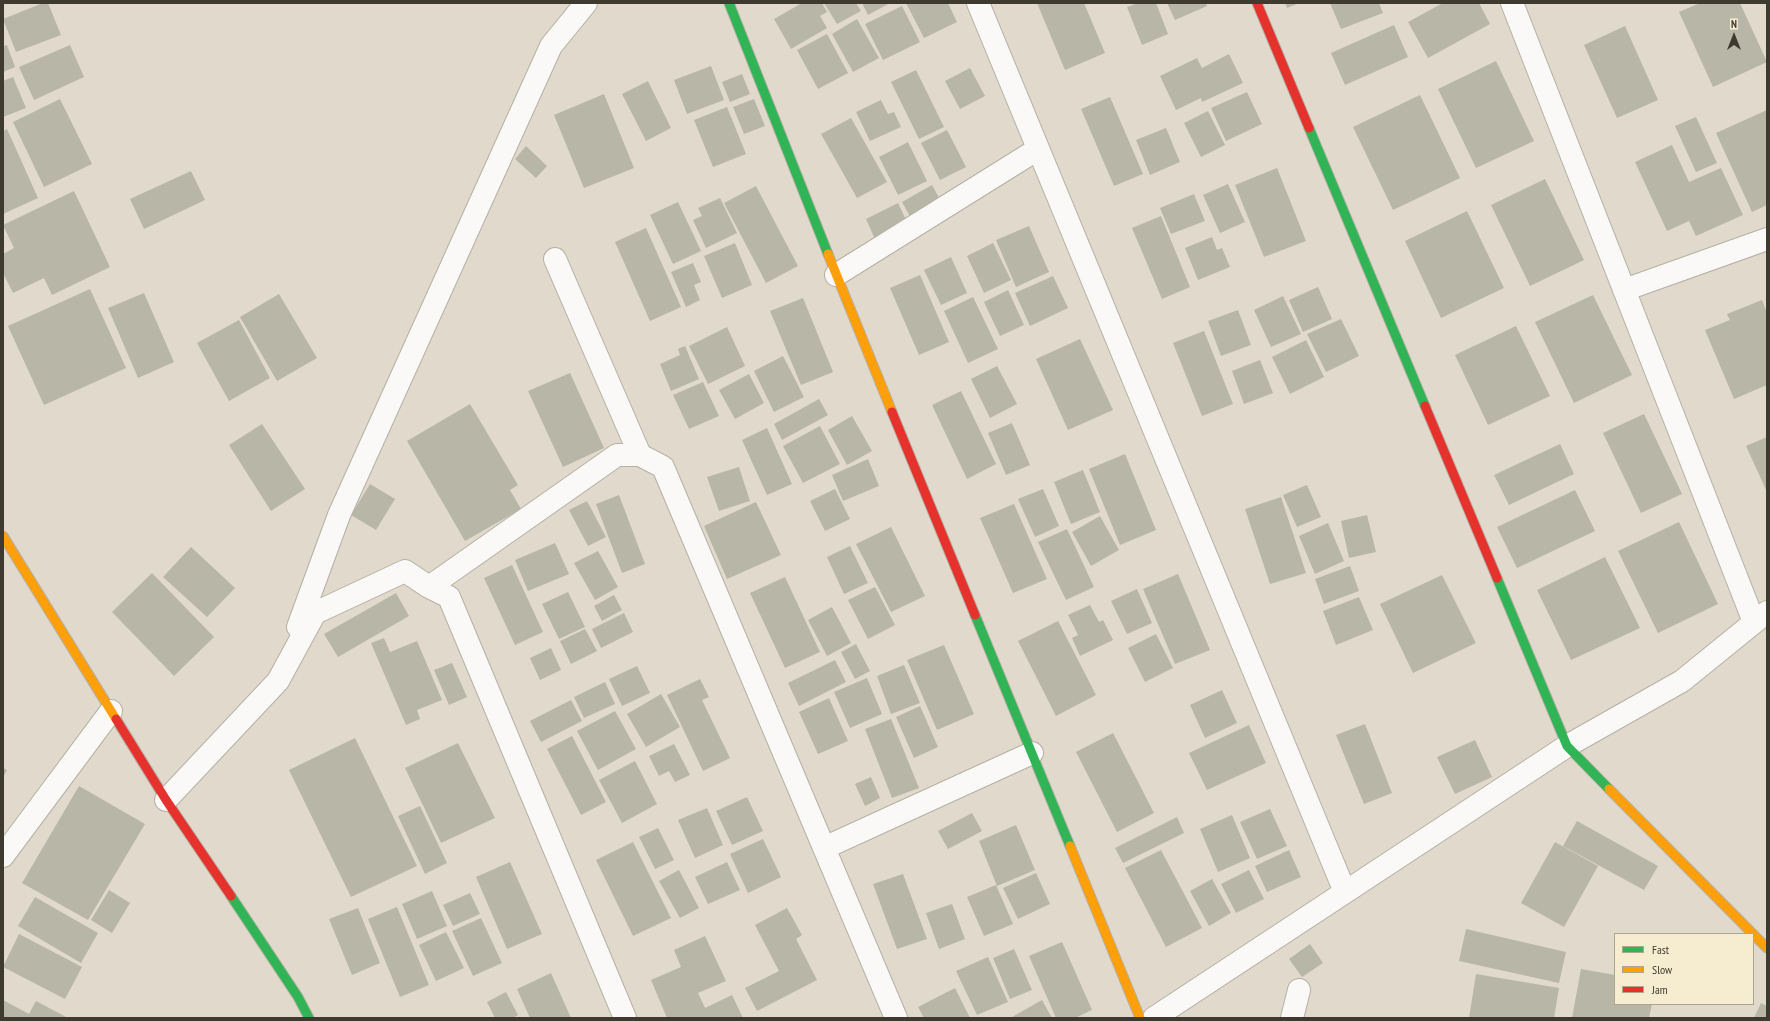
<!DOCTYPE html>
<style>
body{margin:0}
#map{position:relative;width:1770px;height:1021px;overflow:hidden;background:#e1dacc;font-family:"PT Sans Narrow",sans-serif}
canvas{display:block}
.frame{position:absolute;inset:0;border:4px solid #3e3a2f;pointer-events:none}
.legend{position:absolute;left:1614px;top:933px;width:140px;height:72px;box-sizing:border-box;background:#f6ecd0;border:1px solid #aca590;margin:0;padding:5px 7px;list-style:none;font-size:12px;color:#3e3a2f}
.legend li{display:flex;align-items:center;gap:8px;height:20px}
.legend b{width:20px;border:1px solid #aca590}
.north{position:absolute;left:1714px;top:16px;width:40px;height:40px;-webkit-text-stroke:3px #f6ecd0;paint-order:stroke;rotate:0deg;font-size:11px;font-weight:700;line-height:16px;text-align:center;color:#3e3a2f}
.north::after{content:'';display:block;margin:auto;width:14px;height:18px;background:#3e3a2f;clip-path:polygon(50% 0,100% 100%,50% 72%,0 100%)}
</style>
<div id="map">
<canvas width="1770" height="1021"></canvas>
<div class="frame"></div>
<ul class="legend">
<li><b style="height:5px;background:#30b455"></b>Fast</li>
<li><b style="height:5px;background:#ff9f0a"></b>Slow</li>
<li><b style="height:5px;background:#e5322d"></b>Jam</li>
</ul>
<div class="north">N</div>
</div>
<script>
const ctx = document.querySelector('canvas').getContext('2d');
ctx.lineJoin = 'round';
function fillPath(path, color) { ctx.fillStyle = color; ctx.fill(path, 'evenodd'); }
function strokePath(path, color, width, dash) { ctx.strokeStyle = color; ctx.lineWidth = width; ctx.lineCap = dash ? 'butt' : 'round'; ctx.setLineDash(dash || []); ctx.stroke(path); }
const building = new Path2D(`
 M 43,3 L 48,3 L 61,35 L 16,52 L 3,19 Z
 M 802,3 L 822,3 L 827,12 L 820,16 L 827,28 L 791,49 L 774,19 Z
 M 824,3 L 856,3 L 861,11 L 837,24 Z
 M 862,3 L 890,3 L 868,15 Z
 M 906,3 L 948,3 L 957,22 L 924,38 Z
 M 1037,3 L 1084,3 L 1105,53 L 1065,70 Z
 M 1138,3 L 1156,3 L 1168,34 L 1142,45 L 1127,7 Z
 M 1167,3 L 1206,3 L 1207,6 L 1175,20 Z
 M 1285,3 L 1299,3 L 1287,8 Z
 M 1330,3 L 1379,3 L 1383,13 L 1341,29 Z
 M 1443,3 L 1479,3 L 1490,24 L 1428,58 L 1408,22 Z
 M 1700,3 L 1740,3 L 1767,62 L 1713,87 L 1679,12 Z
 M 902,6 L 920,42 L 883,60 L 865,24 Z
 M 857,19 L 879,58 L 853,72 L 832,34 Z
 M 1394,25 L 1408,57 L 1345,85 L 1331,53 Z
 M 1625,26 L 1658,100 L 1617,118 L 1584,45 Z
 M 827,34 L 848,73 L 818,89 L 797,50 Z
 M 7,45 L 15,67 L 3,72 L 3,46 Z
 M 70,45 L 84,77 L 34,100 L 19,67 Z
 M 1229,54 L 1243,83 L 1202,102 L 1201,98 L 1176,110 L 1160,76 L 1197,58 L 1202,68 Z
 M 1496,61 L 1534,141 L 1476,168 L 1438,89 Z
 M 711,66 L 724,100 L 687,114 L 674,80 Z
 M 970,68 L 985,96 L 960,109 L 945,81 Z
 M 916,70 L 944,127 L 919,139 L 891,82 Z
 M 742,74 L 750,94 L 730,102 L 722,82 Z
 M 13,77 L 26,108 L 3,117 L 3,81 Z
 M 648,81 L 671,128 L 646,141 L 622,94 Z
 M 1247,92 L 1262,124 L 1226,141 L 1211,108 Z
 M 604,94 L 634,168 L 584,188 L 554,115 Z
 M 1420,95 L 1460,178 L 1393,210 L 1353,127 Z
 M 1110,97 L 1143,174 L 1114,186 L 1081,109 Z
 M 60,99 L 92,164 L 44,187 L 13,122 Z
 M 754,99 L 765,126 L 744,134 L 733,107 Z
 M 881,100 L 888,114 L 894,112 L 901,127 L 870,141 L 856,112 Z
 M 727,107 L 746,154 L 713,167 L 694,120 Z
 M 1767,110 L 1767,205 L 1752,212 L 1716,133 Z
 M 1208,111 L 1225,145 L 1201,157 L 1184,123 Z
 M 1696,117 L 1717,163 L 1696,172 L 1675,126 Z
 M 851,118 L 887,182 L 857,198 L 821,134 Z
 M 1166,128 L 1180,162 L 1150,175 L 1136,140 Z
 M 7,129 L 38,198 L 3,214 L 3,131 Z
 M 947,130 L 966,167 L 940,180 L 921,143 Z
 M 908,142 L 927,181 L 898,195 L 879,157 Z
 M 1672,145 L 1689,182 L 1721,168 L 1743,215 L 1696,236 L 1689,221 L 1667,231 L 1635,162 Z
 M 526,146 L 547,166 L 536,178 L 515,159 Z
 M 1277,168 L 1306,241 L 1264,257 L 1235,185 Z
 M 191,171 L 205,200 L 144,229 L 130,199 Z
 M 1545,179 L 1584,260 L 1530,286 L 1491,205 Z
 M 1228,184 L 1245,222 L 1220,233 L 1203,195 Z
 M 932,185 L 942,203 L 912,220 L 902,202 Z
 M 756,186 L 798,266 L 766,283 L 724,203 Z
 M 74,191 L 110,267 L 52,295 L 44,278 L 13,293 L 3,273 L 3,254 L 14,248 L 3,225 Z
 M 1194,194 L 1205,221 L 1171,234 L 1160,208 Z
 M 720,198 L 737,233 L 706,248 L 693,220 L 702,216 L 698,208 Z
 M 678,202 L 701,251 L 673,264 L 650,215 Z
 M 898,203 L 908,224 L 875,239 L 866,219 Z
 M 1467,211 L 1504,288 L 1441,318 L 1405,241 Z
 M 1161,216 L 1190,287 L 1162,299 L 1132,228 Z
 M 1029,226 L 1049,272 L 1016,287 L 996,240 Z
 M 646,228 L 681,307 L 650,321 L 615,242 Z
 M 1212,237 L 1217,250 L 1222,248 L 1230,267 L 1198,280 L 1185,248 Z
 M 735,243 L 752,285 L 722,298 L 704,256 Z
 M 993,243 L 1011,280 L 984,293 L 967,256 Z
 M 951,257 L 967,293 L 941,305 L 924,270 Z
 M 693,263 L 701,282 L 694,285 L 700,300 L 686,307 L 671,272 Z
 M 920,275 L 949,342 L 919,355 L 890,288 Z
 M 1053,276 L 1068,308 L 1030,326 L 1015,293 Z
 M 1318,287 L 1332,319 L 1303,332 L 1289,300 Z
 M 90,289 L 126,368 L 44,405 L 8,326 Z
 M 1008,290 L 1024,325 L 1000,336 L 984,302 Z
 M 144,293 L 174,362 L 138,378 L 108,308 Z
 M 279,294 L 317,358 L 277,381 L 240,317 Z
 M 1593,295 L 1632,375 L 1574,403 L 1535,322 Z
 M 1283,296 L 1301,334 L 1271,347 L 1254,310 Z
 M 973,297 L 998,349 L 968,363 L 944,311 Z
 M 803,298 L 833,372 L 801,385 L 770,311 Z
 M 1762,300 L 1767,313 L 1767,385 L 1734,399 L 1705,330 L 1730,320 L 1727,314 Z
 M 1238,310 L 1251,345 L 1221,356 L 1208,321 Z
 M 1341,319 L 1359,356 L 1326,372 L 1307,334 Z
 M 239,320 L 270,378 L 229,401 L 197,343 Z
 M 1516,326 L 1550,396 L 1488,425 L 1455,355 Z
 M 727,327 L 745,366 L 708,384 L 689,346 Z
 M 1204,331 L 1233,404 L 1202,416 L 1173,343 Z
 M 1080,339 L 1113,410 L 1068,430 L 1036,359 Z
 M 1306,340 L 1324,377 L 1290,394 L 1272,357 Z
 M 685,346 L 699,379 L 671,391 L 660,364 L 680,355 L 678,349 Z
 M 783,356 L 804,397 L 774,412 L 754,371 Z
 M 1260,360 L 1273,393 L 1244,404 L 1232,371 Z
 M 997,366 L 1017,404 L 990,418 L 971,379 Z
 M 570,373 L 604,448 L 563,467 L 528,391 Z
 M 749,374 L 764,403 L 735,419 L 719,390 Z
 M 703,382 L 719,416 L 689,429 L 673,395 Z
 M 961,391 L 996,464 L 967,479 L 932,405 Z
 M 819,399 L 828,415 L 782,440 L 774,424 Z
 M 470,404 L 518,485 L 510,490 L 521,509 L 465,541 L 407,441 Z
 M 1644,414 L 1682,494 L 1641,513 L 1603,433 Z
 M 852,416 L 872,451 L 847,465 L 828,430 Z
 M 1012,423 L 1030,465 L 1006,475 L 988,433 Z
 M 262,424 L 305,489 L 271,511 L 229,445 Z
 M 820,426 L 840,464 L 803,483 L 783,446 Z
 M 767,428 L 792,484 L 767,495 L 742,440 Z
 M 1767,437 L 1767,492 L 1746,446 Z
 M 1560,444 L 1574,474 L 1509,505 L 1494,475 Z
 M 1125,454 L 1156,530 L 1120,545 L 1089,469 Z
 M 868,459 L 879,486 L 843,501 L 832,475 Z
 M 739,467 L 750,501 L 719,511 L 707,477 Z
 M 1083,470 L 1100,512 L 1071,524 L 1054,482 Z
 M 370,484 L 395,499 L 376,530 L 351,515 Z
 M 1307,485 L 1321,517 L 1297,527 L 1283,495 Z
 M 835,489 L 850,519 L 825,531 L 810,501 Z
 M 1043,489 L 1059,526 L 1035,537 L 1018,499 Z
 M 1575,490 L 1595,531 L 1517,568 L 1497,527 Z
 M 619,495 L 645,564 L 622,573 L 596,504 Z
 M 1281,497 L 1306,573 L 1270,584 L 1245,509 Z
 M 587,501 L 606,537 L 588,546 L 569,510 Z
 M 756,502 L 781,555 L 727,579 L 704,526 Z
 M 1014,504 L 1047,579 L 1013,593 L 980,518 Z
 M 1367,515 L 1376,552 L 1349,558 L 1341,521 Z
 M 1100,516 L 1119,550 L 1091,566 L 1072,532 Z
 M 1679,522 L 1718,604 L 1658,633 L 1618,551 Z
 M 1328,523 L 1344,561 L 1315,574 L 1299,536 Z
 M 891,527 L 925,596 L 891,612 L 856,544 Z
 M 1067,529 L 1094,587 L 1066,600 L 1038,542 Z
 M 555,543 L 569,574 L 528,591 L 515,560 Z
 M 850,546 L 868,583 L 844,594 L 827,557 Z
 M 191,547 L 235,588 L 207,617 L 163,577 Z
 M 598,551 L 618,587 L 595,600 L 574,563 Z
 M 1605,557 L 1640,628 L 1571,660 L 1537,590 Z
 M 512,565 L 543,632 L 515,645 L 484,578 Z
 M 1350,566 L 1359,591 L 1324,604 L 1315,579 Z
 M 152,573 L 214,637 L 174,676 L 112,612 Z
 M 1178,574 L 1210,650 L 1175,664 L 1143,589 Z
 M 1442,575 L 1476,643 L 1413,673 L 1380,604 Z
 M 785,577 L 820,652 L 785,668 L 750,593 Z
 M 875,587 L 895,625 L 868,639 L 848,600 Z
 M 1137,589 L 1152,623 L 1127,634 L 1111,601 Z
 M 568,592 L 585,627 L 559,639 L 542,604 Z
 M 396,593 L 409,616 L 338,657 L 324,634 Z
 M 614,595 L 622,610 L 602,621 L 594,606 Z
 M 1359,597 L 1373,630 L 1336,645 L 1323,611 Z
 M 1090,605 L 1099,622 L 1103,620 L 1113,640 L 1080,656 L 1072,638 L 1078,635 L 1068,615 Z
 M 832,607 L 851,643 L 827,656 L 808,620 Z
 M 624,613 L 633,632 L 601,648 L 592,629 Z
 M 1058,621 L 1096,695 L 1056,716 L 1018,641 Z
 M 585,629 L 597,651 L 571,664 L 560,641 Z
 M 1156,634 L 1173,668 L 1145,682 L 1128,648 Z
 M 384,638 L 390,652 L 417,641 L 442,700 L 417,710 L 420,719 L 406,725 L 371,643 Z
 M 856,644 L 870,671 L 855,679 L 841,652 Z
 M 944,645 L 974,714 L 937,730 L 907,660 Z
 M 551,648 L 561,670 L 540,680 L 530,658 Z
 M 835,660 L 846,682 L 799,706 L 788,683 Z
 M 452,663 L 467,697 L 449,705 L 434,670 Z
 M 904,665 L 920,703 L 891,714 L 877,676 Z
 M 637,666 L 650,693 L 622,706 L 609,679 Z
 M 867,678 L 882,714 L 850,728 L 834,692 Z
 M 700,679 L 709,697 L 702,700 L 730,758 L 703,771 L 667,695 Z
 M 605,682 L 615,704 L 584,718 L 574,697 Z
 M 1222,690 L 1237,723 L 1205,738 L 1190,705 Z
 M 661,694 L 680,727 L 646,747 L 627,714 Z
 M 829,698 L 848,741 L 818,754 L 799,712 Z
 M 571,700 L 582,721 L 541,742 L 530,721 Z
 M 920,706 L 938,747 L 914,758 L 896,717 Z
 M 615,711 L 636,749 L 598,770 L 577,731 Z
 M 891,719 L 919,788 L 892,798 L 865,729 Z
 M 1365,724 L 1392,793 L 1364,804 L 1336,735 Z
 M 1249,725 L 1266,763 L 1207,790 L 1189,753 Z
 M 1113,733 L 1154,813 L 1117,832 L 1076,752 Z
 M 572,736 L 606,802 L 581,815 L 547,749 Z
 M 355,738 L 417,866 L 351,897 L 289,770 Z
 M 1475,740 L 1492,777 L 1455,794 L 1437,757 Z
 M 458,743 L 495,818 L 441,843 L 405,768 Z
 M 674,744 L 690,775 L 675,782 L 669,771 L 659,776 L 649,756 Z
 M 635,761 L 657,804 L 622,823 L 599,780 Z
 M 3,768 L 7,770 L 3,778 Z
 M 871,777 L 880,798 L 865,806 L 855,784 Z
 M 79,786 L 145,824 L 88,920 L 22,883 Z
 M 747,797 L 763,831 L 732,845 L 716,811 Z
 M 420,806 L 447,863 L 425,874 L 398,816 Z
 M 707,808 L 723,845 L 695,858 L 678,820 Z
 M 1270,809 L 1287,846 L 1257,859 L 1240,822 Z
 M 972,813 L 982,831 L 948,849 L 938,831 Z
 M 1232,815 L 1250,858 L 1218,872 L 1200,829 Z
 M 1177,817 L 1184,833 L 1123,863 L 1115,848 Z
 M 1577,821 L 1658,866 L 1644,890 L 1563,846 Z
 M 1016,825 L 1035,870 L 997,886 L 979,841 Z
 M 658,828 L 674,860 L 655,869 L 639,837 Z
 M 763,839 L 781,877 L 748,893 L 730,854 Z
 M 633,842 L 671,918 L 633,936 L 596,860 Z
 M 1555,842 L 1598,866 L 1564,927 L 1521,903 Z
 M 1161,850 L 1202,928 L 1166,947 L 1125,868 Z
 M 1289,850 L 1301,877 L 1267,892 L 1255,866 Z
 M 510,862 L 542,934 L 507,949 L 476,877 Z
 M 727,862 L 740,890 L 708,904 L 695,877 Z
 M 679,870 L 699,908 L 680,918 L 659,881 Z
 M 1249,870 L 1264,899 L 1236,913 L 1221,884 Z
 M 1036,873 L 1050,904 L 1018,919 L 1003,888 Z
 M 903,874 L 927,939 L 897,949 L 873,884 Z
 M 1212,879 L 1231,913 L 1209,926 L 1190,891 Z
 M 996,885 L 1013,924 L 984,936 L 967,897 Z
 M 109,890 L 130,903 L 112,933 L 91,920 Z
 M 432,891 L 447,926 L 417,939 L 402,904 Z
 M 470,893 L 480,914 L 453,926 L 443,905 Z
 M 35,897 L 98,933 L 81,963 L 18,926 Z
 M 952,904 L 965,939 L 939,949 L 926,913 Z
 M 397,907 L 429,985 L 400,997 L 368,919 Z
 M 358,908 L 380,963 L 352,975 L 329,919 Z
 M 787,908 L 802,935 L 796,939 L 817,980 L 757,1011 L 745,988 L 779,971 L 755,925 Z
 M 481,918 L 502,963 L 473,976 L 452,931 Z
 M 1466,929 L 1566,952 L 1559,983 L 1459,961 Z
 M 446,932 L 464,968 L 436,981 L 419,945 Z
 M 19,934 L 82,967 L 65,999 L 3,967 Z
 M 705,936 L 726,981 L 698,993 L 705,1008 L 732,995 L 743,1018 L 667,1018 L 651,980 L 681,967 L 674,950 Z
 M 1062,942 L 1092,1010 L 1075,1018 L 1056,1018 L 1029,956 Z
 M 1310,944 L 1323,963 L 1302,977 L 1289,959 Z
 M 1014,949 L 1032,990 L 1010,999 L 993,958 Z
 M 988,957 L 1008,1002 L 977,1015 L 956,971 Z
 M 1581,969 L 1615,975 L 1615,1004 L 1652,1004 L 1649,1018 L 1572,1018 Z
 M 551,973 L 571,1018 L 530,1018 L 517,989 Z
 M 1476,974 L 1559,988 L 1554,1018 L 1469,1018 Z
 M 955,988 L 970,1018 L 924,1018 L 918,1007 Z
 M 506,992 L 518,1015 L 513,1018 L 495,1018 L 487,1002 Z
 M 3,1000 L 29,1014 L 36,1001 L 68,1018 L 3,1018 Z
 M 1042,1000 L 1052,1018 L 1013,1018 L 1012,1017 Z
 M 1761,1003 L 1767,1006 L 1767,1018 L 1754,1018 Z`);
const street = new Path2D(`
 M 978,3 L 1345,892
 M 1512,3 L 1754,622
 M 555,259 L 640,455
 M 836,275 L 1038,149
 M 1624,290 L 1767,239
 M 429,587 L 617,455 L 640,455 L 663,467 L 896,1018
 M 298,627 L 339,515 L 551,46 L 586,3
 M 166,800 L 278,681 L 315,613 L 405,571 L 429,587 L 449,597 L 625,1018
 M 824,848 L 1032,753
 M 3,856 L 111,711
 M 1154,1018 L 1567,746 L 1682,681 L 1767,612
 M 1292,1018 L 1299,990`);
const fast = new Path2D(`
 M 729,3 L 828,254
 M 1309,128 L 1425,406
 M 1497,578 L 1567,746 L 1609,789
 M 975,615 L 1070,846
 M 231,896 L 298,997 L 309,1018`);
const slow = new Path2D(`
 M 828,254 L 892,412
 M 3,536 L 116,719
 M 1609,789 L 1767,948
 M 1070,846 L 1140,1018`);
const jam = new Path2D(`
 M 1257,3 L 1309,128
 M 1425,406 L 1497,578
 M 892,412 L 975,615
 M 116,719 L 166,800 L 231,896`);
fillPath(building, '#b7b6a7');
strokePath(street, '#b5b0a4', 24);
strokePath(fast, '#b5b0a4', 11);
strokePath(slow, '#b5b0a4', 11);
strokePath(jam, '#b5b0a4', 11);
strokePath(street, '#faf9f7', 22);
strokePath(fast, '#30b455', 9);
strokePath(slow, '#ff9f0a', 9);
strokePath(jam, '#e5322d', 9);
</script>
